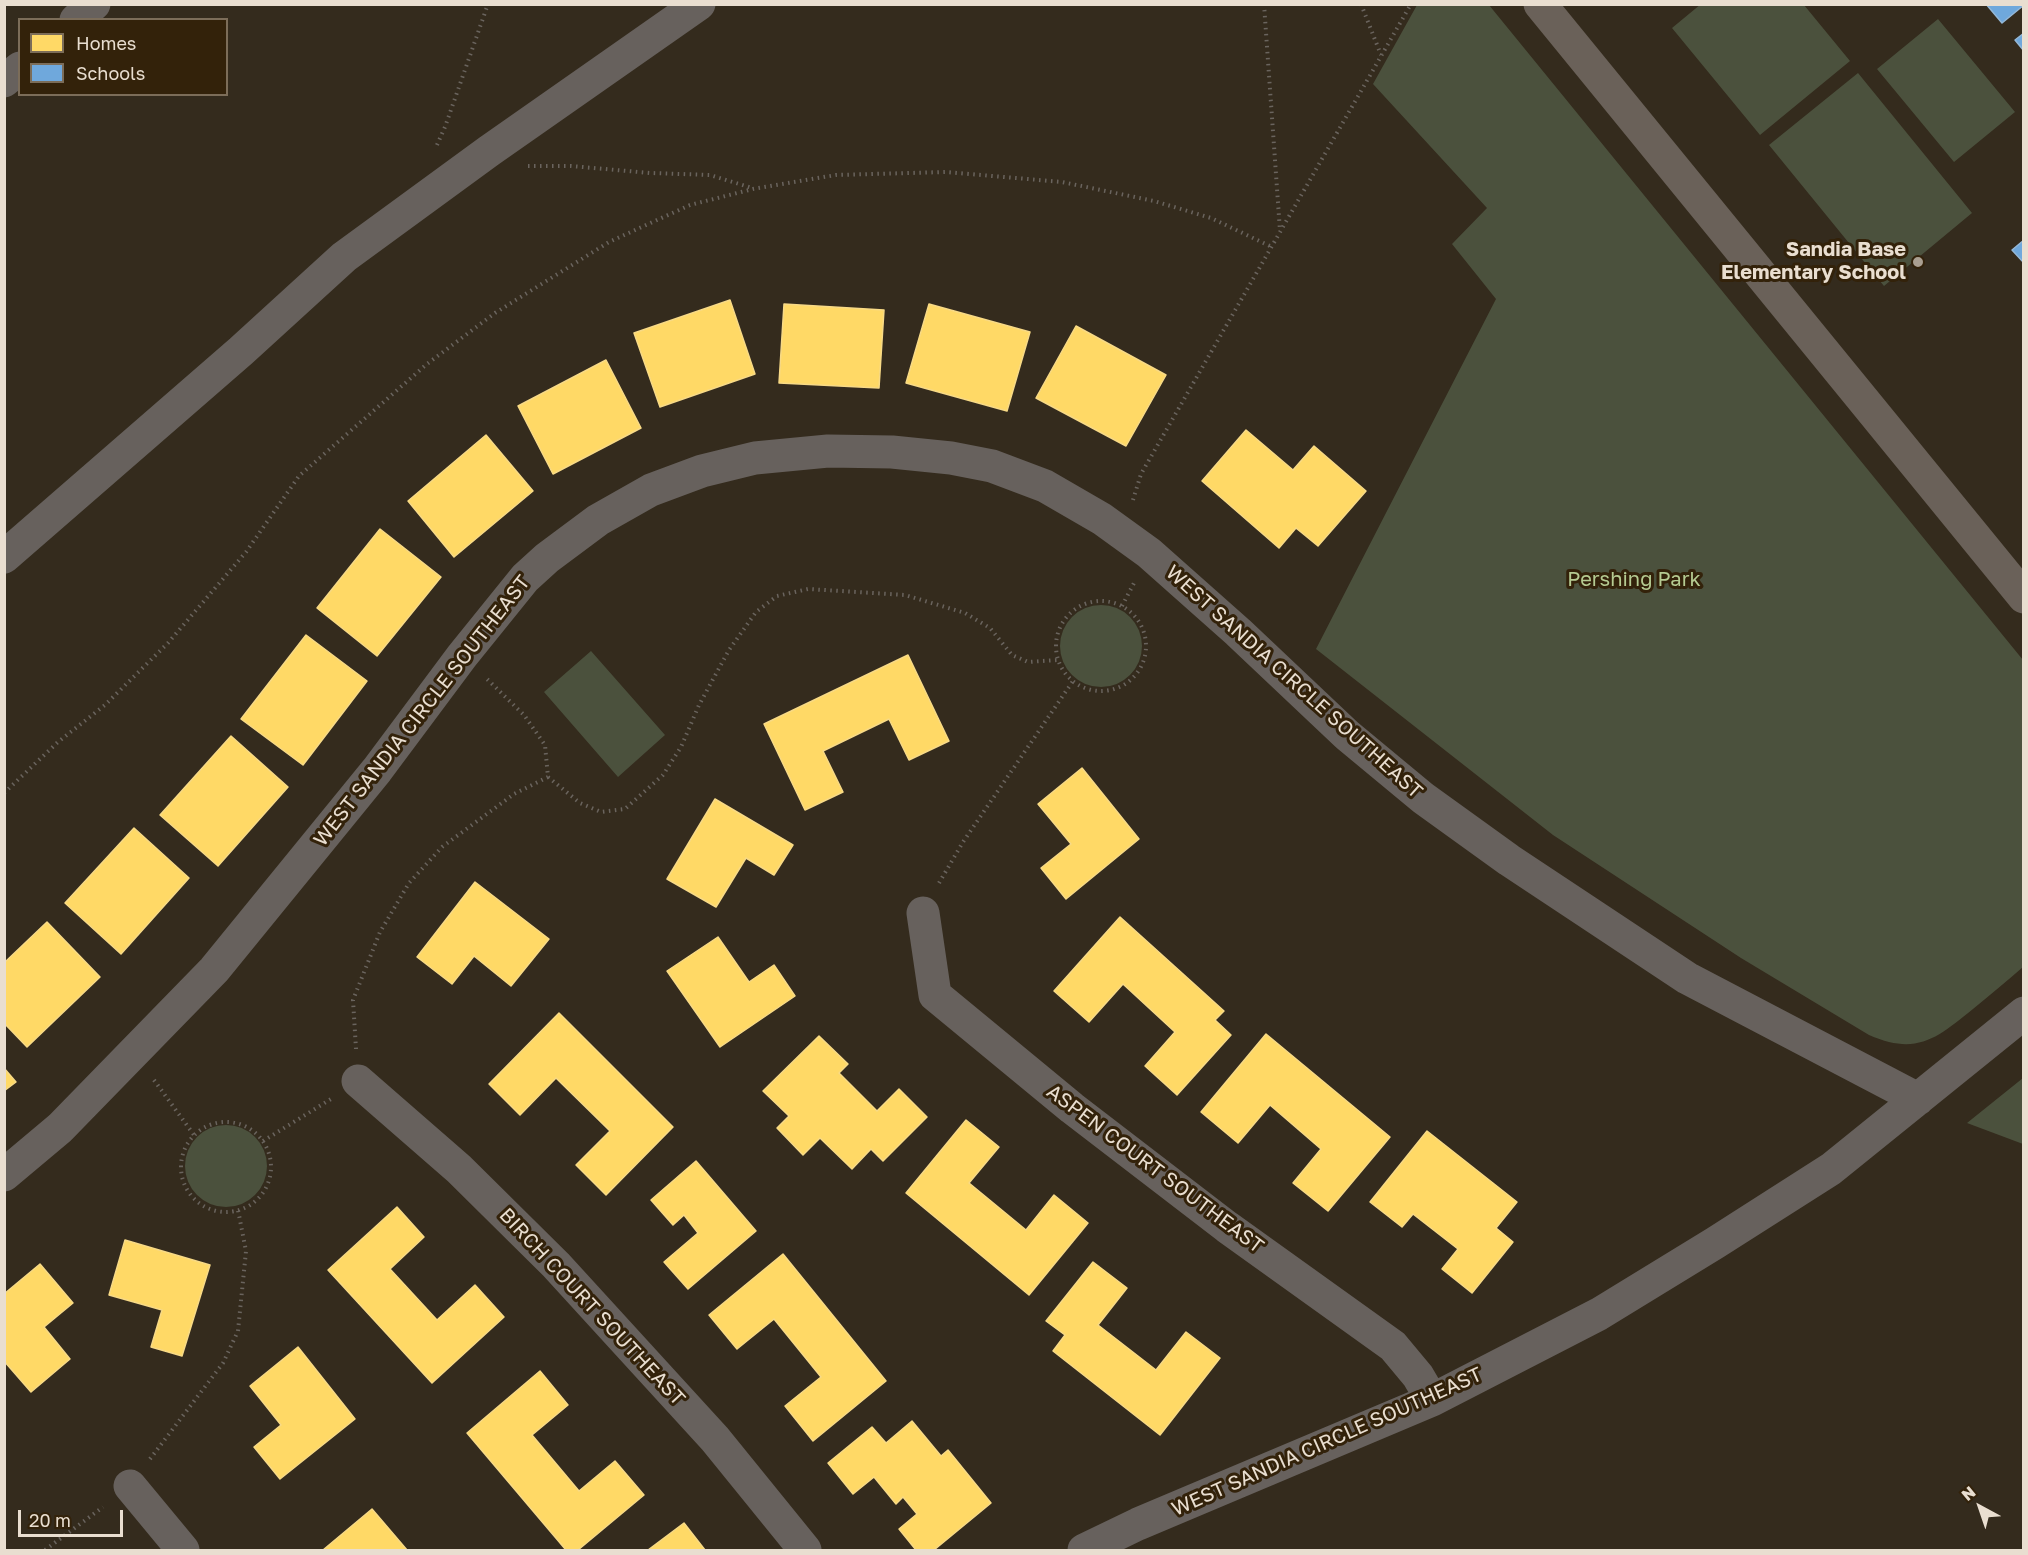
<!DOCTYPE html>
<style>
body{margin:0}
#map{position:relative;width:2028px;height:1555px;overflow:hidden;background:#342b1d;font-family:"Golos Text",sans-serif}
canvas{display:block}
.frame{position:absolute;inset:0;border:6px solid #e9ded0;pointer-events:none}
.legend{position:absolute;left:18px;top:18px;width:210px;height:78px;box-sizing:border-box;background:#33220a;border:2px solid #7c6d59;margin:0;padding:8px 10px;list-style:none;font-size:18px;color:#e9ded0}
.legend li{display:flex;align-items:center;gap:12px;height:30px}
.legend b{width:30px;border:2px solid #7c6d59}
.north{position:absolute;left:1950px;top:1477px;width:60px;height:60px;-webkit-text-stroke:4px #33220a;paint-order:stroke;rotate:320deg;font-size:16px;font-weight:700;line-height:24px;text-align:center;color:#e9ded0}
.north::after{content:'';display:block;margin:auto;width:21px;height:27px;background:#e9ded0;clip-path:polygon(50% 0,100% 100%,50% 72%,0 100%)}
.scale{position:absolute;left:18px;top:1510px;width:105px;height:27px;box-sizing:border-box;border:3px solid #e9ded0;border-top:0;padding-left:8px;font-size:18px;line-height:21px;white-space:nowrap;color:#e9ded0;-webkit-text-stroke:4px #33220a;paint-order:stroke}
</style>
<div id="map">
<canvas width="2028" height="1555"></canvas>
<div class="frame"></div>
<ul class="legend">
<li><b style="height:16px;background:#ffd966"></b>Homes</li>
<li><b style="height:16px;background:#6fa8dc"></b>Schools</li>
</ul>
<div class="north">N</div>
<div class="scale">20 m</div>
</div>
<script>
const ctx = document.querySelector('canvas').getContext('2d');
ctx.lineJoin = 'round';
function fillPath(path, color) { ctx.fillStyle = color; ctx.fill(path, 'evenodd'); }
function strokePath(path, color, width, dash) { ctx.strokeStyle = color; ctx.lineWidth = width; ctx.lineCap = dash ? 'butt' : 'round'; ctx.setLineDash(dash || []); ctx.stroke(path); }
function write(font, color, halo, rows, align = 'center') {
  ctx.font = font + ' "Golos Text",sans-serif'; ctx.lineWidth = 6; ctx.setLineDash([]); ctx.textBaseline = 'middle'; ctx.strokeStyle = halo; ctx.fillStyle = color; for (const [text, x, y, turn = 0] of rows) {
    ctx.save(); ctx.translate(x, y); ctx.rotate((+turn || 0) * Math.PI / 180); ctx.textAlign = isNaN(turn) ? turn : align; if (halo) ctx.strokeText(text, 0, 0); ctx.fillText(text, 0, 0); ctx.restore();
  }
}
const green = new Path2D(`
 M 1701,4 L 1804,5 L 1850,61 L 1760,135 L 1672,28 Z
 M 1417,5 L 1489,5 L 2023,660 L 2023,967 C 2007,981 1990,995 1973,1009 C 1937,1038 1917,1056 1869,1035 L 1741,958 L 1553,835 L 1316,649 L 1496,299 L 1452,244 L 1487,208 L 1373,84 Z
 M 1938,19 L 2015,112 L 1954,162 L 1877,69 Z
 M 1858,73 L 1972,213 L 1884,286 L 1769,145 Z
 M1060 646a41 41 0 1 1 82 0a41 41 0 1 1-82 0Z
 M 591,651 L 665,735 L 618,777 L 544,692 Z
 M 2023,1078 L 2023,1144 L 1967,1123 Z
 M185 1166a41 41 0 1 1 82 0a41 41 0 1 1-82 0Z`);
const homes = new Path2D(`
 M 730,300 L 755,374 L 660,407 L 634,333 Z
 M 784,304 L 884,310 L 879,388 L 779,383 Z
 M 929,304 L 1030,332 L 1007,411 L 906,383 Z
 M 1076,326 L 1166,375 L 1126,446 L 1036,398 Z
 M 606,360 L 641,428 L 553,474 L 518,406 Z
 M 1246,430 L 1293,470 L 1314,446 L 1366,491 L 1318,546 L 1296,528 L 1279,548 L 1202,481 Z
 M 486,435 L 533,491 L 454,557 L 408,501 Z
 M 380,529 L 441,577 L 377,656 L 317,608 Z
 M 306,635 L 367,681 L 303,765 L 241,719 Z
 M 908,655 L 949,741 L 909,760 L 889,719 L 823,751 L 843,792 L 805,810 L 764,724 Z
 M 231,736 L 288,787 L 218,866 L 160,815 Z
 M 1082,768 L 1139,839 L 1066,899 L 1041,868 L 1071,844 L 1038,804 Z
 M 715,799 L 793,845 L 774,875 L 746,858 L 716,907 L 667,879 Z
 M 134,828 L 189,878 L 121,954 L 65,903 Z
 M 475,882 L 549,939 L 511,986 L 474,956 L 452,984 L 417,957 Z
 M 1120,917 L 1224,1011 L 1215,1020 L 1231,1035 L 1177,1095 L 1145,1066 L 1175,1032 L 1123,984 L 1089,1022 L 1054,991 Z
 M 47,922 L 100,977 L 27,1047 L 4,1023 L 4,963 Z
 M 718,937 L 749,982 L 774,965 L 795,996 L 720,1047 L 667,971 Z
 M 559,1013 L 673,1127 L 606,1195 L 576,1165 L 610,1131 L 556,1078 L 520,1115 L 489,1084 Z
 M 1266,1034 L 1390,1137 L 1328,1211 L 1293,1183 L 1321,1149 L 1270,1105 L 1238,1143 L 1201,1112 Z
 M 819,1036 L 848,1064 L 839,1073 L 877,1111 L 899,1089 L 927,1117 L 883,1161 L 871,1149 L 852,1169 L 820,1138 L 803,1155 L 777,1128 L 789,1116 L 763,1091 Z
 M 4,1068 L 16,1082 L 4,1091 Z
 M 966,1120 L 999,1147 L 969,1183 L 1026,1230 L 1054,1195 L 1088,1223 L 1029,1295 L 906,1193 Z
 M 1427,1131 L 1517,1202 L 1496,1228 L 1513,1242 L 1472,1293 L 1442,1269 L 1458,1249 L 1413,1214 L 1402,1227 L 1370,1202 Z
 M 696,1161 L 756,1231 L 688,1289 L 664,1262 L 698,1233 L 684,1215 L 673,1225 L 651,1200 Z
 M 397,1207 L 424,1237 L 390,1269 L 437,1320 L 475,1285 L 504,1317 L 432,1383 L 328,1270 Z
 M 125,1240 L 210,1265 L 182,1356 L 151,1347 L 162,1310 L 109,1295 Z
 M 783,1254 L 886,1381 L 813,1441 L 785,1406 L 821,1377 L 774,1319 L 737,1349 L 709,1315 Z
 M 1093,1262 L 1127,1288 L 1098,1325 L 1156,1370 L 1186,1332 L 1220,1358 L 1160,1435 L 1053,1351 L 1065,1335 L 1046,1321 Z
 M 40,1264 L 73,1303 L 44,1327 L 70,1359 L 31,1392 L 4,1361 L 4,1294 Z
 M 298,1347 L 355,1419 L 280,1479 L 254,1447 L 281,1425 L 250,1386 Z
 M 540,1371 L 568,1405 L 532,1435 L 579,1491 L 615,1461 L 644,1495 L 578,1550 L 566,1550 L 467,1433 Z
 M 912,1421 L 941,1456 L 948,1450 L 991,1503 L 934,1550 L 916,1550 L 899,1529 L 917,1514 L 903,1497 L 896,1504 L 874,1477 L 853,1494 L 828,1463 L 872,1427 L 886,1443 Z
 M 372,1509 L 407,1550 L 323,1550 Z
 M 684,1523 L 705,1550 L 648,1550 Z`);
const schools = new Path2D(`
 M 1986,4 L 2024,4 L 2024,5 L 2002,23 Z
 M 2024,33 L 2024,51 L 2015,40 Z
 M 2024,240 L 2024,263 L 2012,250 Z`);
const path = new Path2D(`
 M 1264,4 L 1280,231
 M 1361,4 L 1381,55
 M 437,145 L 445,127 L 488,4
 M 528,166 L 571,166 L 650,173 L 710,175 L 752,188
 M 1133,500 L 1141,474 L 1411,4
 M1056 646a45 45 0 1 1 90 0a45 45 0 1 1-90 0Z
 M 1122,606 L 1134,583
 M 548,777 L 580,803 L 601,812 L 625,809 L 663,775 L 681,747 L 699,705 L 729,650 L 756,612 L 777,596 L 808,589 L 905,595 L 965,613 L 990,628 L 1012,655 L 1028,662 L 1057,660
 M 4,793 L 58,742 L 105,705 L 168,643 L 246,552 L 299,476 L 427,364 L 495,313 L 609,242 L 690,205 L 753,189 L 836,175 L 946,172 L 1062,182 L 1154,201 L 1211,218 L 1272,247
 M 939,883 L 963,842 L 1073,681
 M 356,1049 L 353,1000 L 380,932 L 409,883 L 442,847 L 514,794 L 548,777 L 545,745 L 524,715 L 487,679
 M 154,1080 L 194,1135
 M181 1167a45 45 0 1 1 90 0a45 45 0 1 1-90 0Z
 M 263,1141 L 331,1099
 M 150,1459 L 223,1363 L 238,1331 L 246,1251 L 238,1210
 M 45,1550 L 103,1507`);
const minor = new Path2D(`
 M 76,20 L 94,4
 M 4,81 L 20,68
 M 4,557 L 241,351 L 344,257 L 489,151 L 699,4
 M 923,913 L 935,995 L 1072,1108 L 1227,1227 L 1393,1346 L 1418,1376 L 1432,1400
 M 358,1081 L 459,1169 L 556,1265 L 715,1439 L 805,1550
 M 4,1175 L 60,1128 L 214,970 L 377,770 L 462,656 L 525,578 L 547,558 L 598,520 L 651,490 L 702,471 L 755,458 L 828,451 L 892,452 L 951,458 L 992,466 L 1045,486 L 1102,519 L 1149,553 L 1238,632 L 1347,735 L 1423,798 L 1509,860 L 1687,978 L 1918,1099
 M 130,1486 L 183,1550
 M 1084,1550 L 1138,1524 L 1432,1400 L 1599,1314 L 1715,1243 L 1831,1169 L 2024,1013`);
const major = new Path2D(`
 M 1540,4 L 2024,597`);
const markers = [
 [1918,262,6,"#aa9f91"]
];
const poiNames = [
 ["Sandia Base",1906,250],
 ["Elementary School",1906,273]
];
const parkNames = [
 ["Pershing Park",1634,580]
];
const streetNames = [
 ["WEST SANDIA CIRCLE SOUTHEAST",1294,682,42],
 ["WEST SANDIA CIRCLE SOUTHEAST",422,711,-52],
 ["ASPEN COURT SOUTHEAST",1155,1169,37],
 ["BIRCH COURT SOUTHEAST",592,1307,47],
 ["WEST SANDIA CIRCLE SOUTHEAST",1327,1442,-24]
];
fillPath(green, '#4b513d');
fillPath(homes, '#ffd966');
strokePath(homes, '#f8da86', 1.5);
fillPath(schools, '#6fa8dc');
strokePath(schools, '#94b8d8', 1.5);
strokePath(path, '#6a645e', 4, [1.5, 4.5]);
strokePath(minor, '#67615d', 33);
strokePath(major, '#6a6159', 33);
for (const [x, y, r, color] of markers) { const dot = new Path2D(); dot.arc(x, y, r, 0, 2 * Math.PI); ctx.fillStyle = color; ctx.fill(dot); strokePath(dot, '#33220a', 2); }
write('bold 20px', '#e9ded0', '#33220a', poiNames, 'right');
write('20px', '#b5cb92', '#33220a', parkNames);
write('20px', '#e9ded0', '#33220a', streetNames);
</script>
